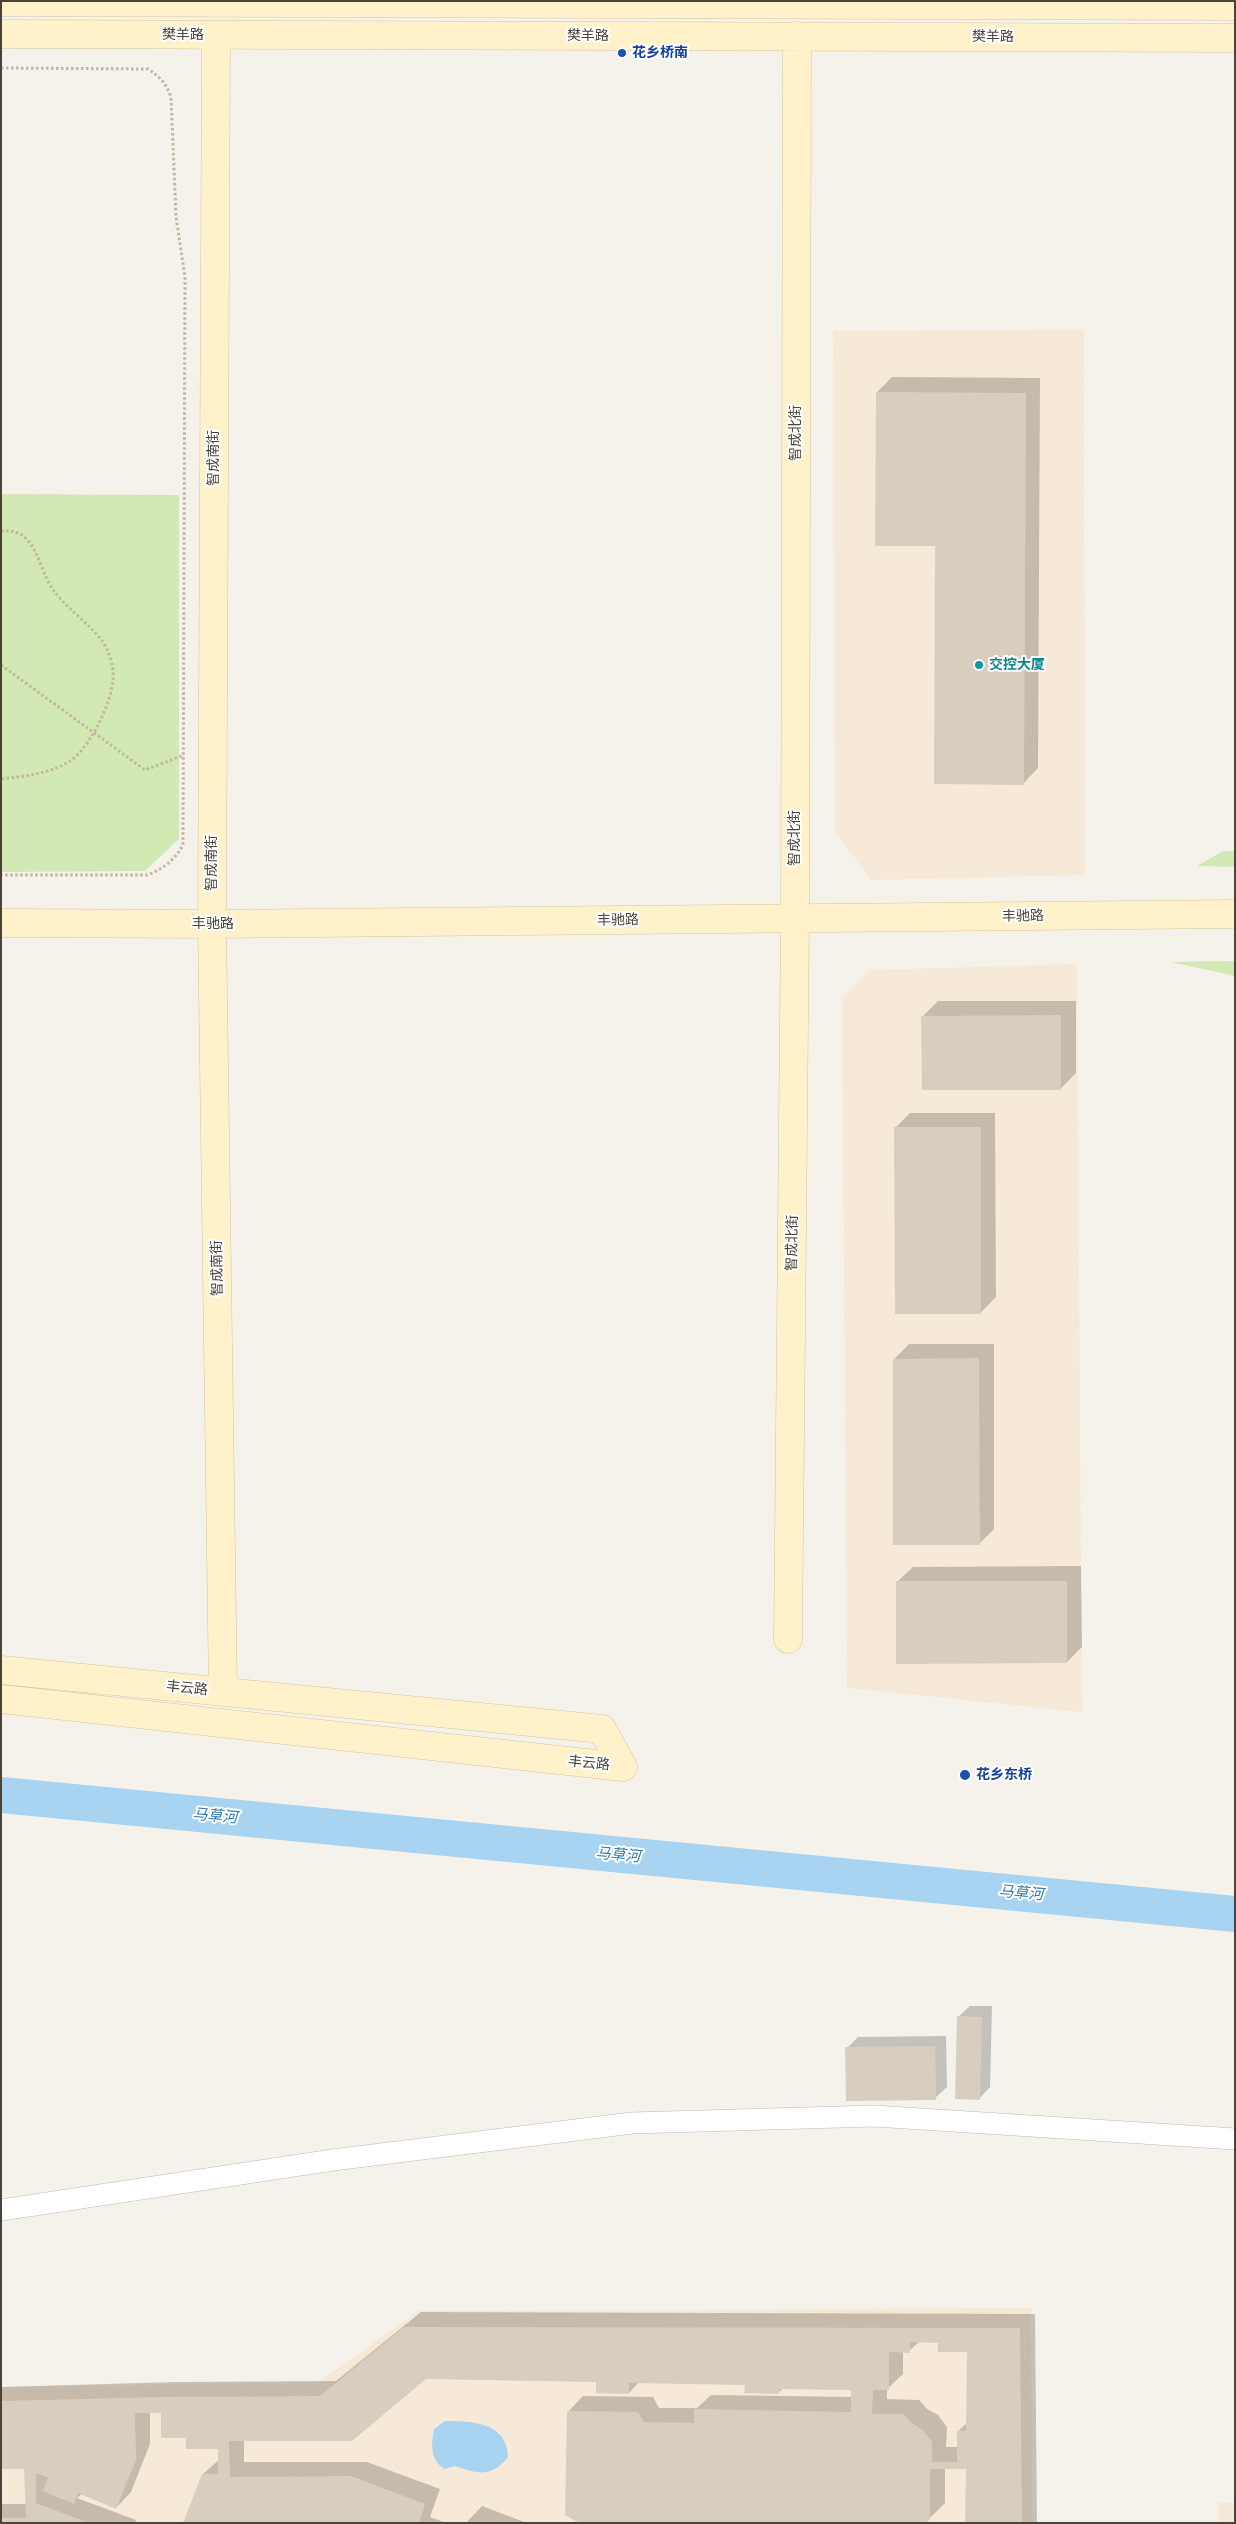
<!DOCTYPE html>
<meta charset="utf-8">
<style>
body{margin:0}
#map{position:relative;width:1236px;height:2524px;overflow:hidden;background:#f5f2eb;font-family:"Asap Condensed",sans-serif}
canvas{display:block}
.frame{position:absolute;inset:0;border:2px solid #4a4338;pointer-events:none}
</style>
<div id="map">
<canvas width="1236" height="2524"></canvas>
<div class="frame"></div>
</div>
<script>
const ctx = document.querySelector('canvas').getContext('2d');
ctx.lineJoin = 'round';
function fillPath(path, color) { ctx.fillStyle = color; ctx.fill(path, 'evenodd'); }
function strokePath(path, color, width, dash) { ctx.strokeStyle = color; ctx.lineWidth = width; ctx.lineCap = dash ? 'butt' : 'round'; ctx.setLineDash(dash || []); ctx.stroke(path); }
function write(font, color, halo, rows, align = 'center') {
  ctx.font = font + ' "Asap Condensed","Noto Sans SC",sans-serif'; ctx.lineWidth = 4; ctx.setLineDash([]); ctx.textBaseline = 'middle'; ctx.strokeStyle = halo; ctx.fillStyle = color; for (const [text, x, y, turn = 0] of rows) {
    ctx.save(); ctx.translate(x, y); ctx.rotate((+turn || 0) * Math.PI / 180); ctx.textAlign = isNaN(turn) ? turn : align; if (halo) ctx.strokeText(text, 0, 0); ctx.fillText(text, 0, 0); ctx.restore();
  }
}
const commercial = new Path2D(`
 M 1084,330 L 1085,875 L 871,880 L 835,831 L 833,331 Z
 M 1077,964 L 1082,1712 L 847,1688 L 842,999 L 871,970 Z
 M 1031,2308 L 1032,2523 L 1,2523 L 1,2387 L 319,2382 L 418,2311 Z
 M 1235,2502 L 1235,2523 L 1218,2523 L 1218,2503 Z`);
const green = new Path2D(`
 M 1,494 L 179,495 L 179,839 L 145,871 L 1,872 Z
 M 1223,851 L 1235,851 L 1235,867 L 1197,866 Z
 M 1235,961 L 1235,976 L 1171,962 Z`);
const water = new Path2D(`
 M 445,2421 C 472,2421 507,2422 508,2457 C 491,2478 478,2474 455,2466 L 445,2469 C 430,2460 431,2446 434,2429 Z`);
const shadow = new Path2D(`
 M 892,377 L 1040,378 L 1038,768 L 1023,784 L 936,545 L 877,392 Z
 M 938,1001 L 1076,1001 L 1076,1073 L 1061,1088 L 923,1016 Z
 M 910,1113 L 995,1113 L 996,1297 L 981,1312 L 895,1128 Z
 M 909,1344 L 994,1344 L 994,1529 L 979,1544 L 894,1359 Z
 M 1081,1566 L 1082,1647 L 1067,1662 L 897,1582 L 913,1567 Z
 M 970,2006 L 992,2006 L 990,2087 L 979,2099 L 958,2017 Z
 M 946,2036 L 947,2087 L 935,2098 L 847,2048 L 858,2037 Z
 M 421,2312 L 1035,2314 L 1037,2523 L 966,2523 L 967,2468 L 945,2468 L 945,2503 L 925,2523 L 568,2412 L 583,2396 L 653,2397 L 659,2408 L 697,2408 L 711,2395 L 852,2397 L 853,2388 L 784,2387 L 778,2393 L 746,2384 L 639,2382 L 629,2393 L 597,2381 L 426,2378 L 244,2440 L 244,2462 L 367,2462 L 440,2489 L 430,2517 L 446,2523 L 185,2523 L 203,2474 L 220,2459 L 220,2447 L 187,2437 L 162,2412 L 150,2412 L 150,2444 L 131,2492 L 116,2508 L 82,2494 L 77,2498 L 136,2520 L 135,2523 L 1,2523 L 1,2504 L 26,2504 L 25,2468 L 1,2468 L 1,2387 L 176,2382 L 336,2381 ZM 920,2341 L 940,2341 L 968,2351 L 967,2423 L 958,2431 L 958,2447 L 946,2447 L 947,2427 L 938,2415 L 927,2409 L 919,2400 L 887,2399 L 887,2389 L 903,2374 L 903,2351 L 909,2351 Z
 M 482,2506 L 527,2523 L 466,2523 Z`);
const river = new Path2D(`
 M 1,1795 L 1235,1914`);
const building = new Path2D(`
 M 876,392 L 1026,393 L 1024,785 L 934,784 L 935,546 L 875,546 Z
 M 1061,1015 L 1061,1090 L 922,1090 L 921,1016 Z
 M 894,1127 L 981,1127 L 981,1314 L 895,1314 Z
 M 979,1358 L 980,1545 L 893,1545 L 893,1359 Z
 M 896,1581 L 1067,1581 L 1067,1663 L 896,1664 Z
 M 957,2016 L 982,2017 L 980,2100 L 955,2099 Z
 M 935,2046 L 936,2100 L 846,2101 L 845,2047 Z
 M 404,2327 L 1020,2328 L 1022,2523 L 965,2523 L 966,2469 L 930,2469 L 930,2519 L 926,2523 L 579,2523 L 565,2515 L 567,2411 L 638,2412 L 644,2422 L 694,2423 L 694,2409 L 851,2412 L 851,2390 L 779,2389 L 779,2394 L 744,2393 L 745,2385 L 629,2383 L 629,2394 L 596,2393 L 596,2382 L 426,2379 L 352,2441 L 229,2441 L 230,2477 L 351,2476 L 425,2504 L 419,2523 L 183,2523 L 202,2474 L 218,2474 L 218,2449 L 186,2449 L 186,2438 L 161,2438 L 161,2413 L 135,2413 L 136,2460 L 116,2509 L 78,2493 L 74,2504 L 43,2491 L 48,2478 L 36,2473 L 36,2503 L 89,2523 L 1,2523 L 1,2518 L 26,2518 L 24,2469 L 1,2469 L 1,2401 L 160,2397 L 320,2396 ZM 910,2342 L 938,2343 L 938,2352 L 967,2352 L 966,2431 L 957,2431 L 957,2462 L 932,2462 L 932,2442 L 923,2430 L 912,2423 L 903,2414 L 872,2414 L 873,2390 L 889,2390 L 889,2352 L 910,2353 Z`);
const path = new Path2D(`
 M 1,68 L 148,69 C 160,77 166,83 171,97 L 176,217 L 185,277 L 183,845 C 175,860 163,869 147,875 L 1,875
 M 1,531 C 38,527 37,569 54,591 C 68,610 99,631 107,649 C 111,658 114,669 113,679 C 112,702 90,748 70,761 C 49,774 26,776 1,779
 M 1,665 L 145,770 L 184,755`);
const street = new Path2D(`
 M 1,2210 L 333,2160 L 632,2123 L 874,2116 L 1235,2139`);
const secondary = new Path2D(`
 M 1,2 L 1235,6
 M 1,34 L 1235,38
 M 216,35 L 212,924 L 223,1692
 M 1,923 L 212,924 L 1235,914
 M 788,1639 L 795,918 L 797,36
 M 1,1670 L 602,1729 L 623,1767
 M 1,1699 L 623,1767`);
const markers = [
 [622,53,5,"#1a4fb4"],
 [979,665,5,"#0f9aa8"],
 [965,1775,6,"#1a4fb4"]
];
const streetNames = [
 ["樊羊路",183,35],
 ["樊羊路",588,36],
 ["樊羊路",993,37],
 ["智成北街",796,433,-90],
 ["智成南街",214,458,-90],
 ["智成北街",795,838,-90],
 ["智成南街",212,863,-90],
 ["丰驰路",1023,916,-1],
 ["丰驰路",618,920,-1],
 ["丰驰路",213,924],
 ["智成北街",792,1243,-89],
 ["智成南街",217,1268,-91],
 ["丰云路",187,1688,6],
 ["丰云路",589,1763,6]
];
const transitNames = [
 ["花乡桥南",632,53],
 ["花乡东桥",976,1775]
];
const cultureNames = [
 ["交控大厦",989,665]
];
const waterNames = [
 ["马草河",215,1816,5],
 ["马草河",618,1855,5],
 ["马草河",1021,1893,5]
];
fillPath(commercial, '#f7e9d7');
fillPath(green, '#d2e9b4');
fillPath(water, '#a8d4f1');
fillPath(shadow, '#0003');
strokePath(river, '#a8d4f1', 36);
fillPath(building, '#d7cec0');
strokePath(street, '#c1baad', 22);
strokePath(secondary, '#d5c59a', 29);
strokePath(path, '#c3b69e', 3, [2.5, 2.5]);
strokePath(street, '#fff', 21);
strokePath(secondary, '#fff2cb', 28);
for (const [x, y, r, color] of markers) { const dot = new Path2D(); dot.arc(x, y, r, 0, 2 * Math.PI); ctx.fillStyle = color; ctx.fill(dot); strokePath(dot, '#fff', 2); }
write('14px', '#4a4338', '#fff', streetNames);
write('bold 14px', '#164399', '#fff', transitNames, 'left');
write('bold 14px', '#0d838f', '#fff', cultureNames, 'left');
write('italic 15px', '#2e7ab0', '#fff', waterNames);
</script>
